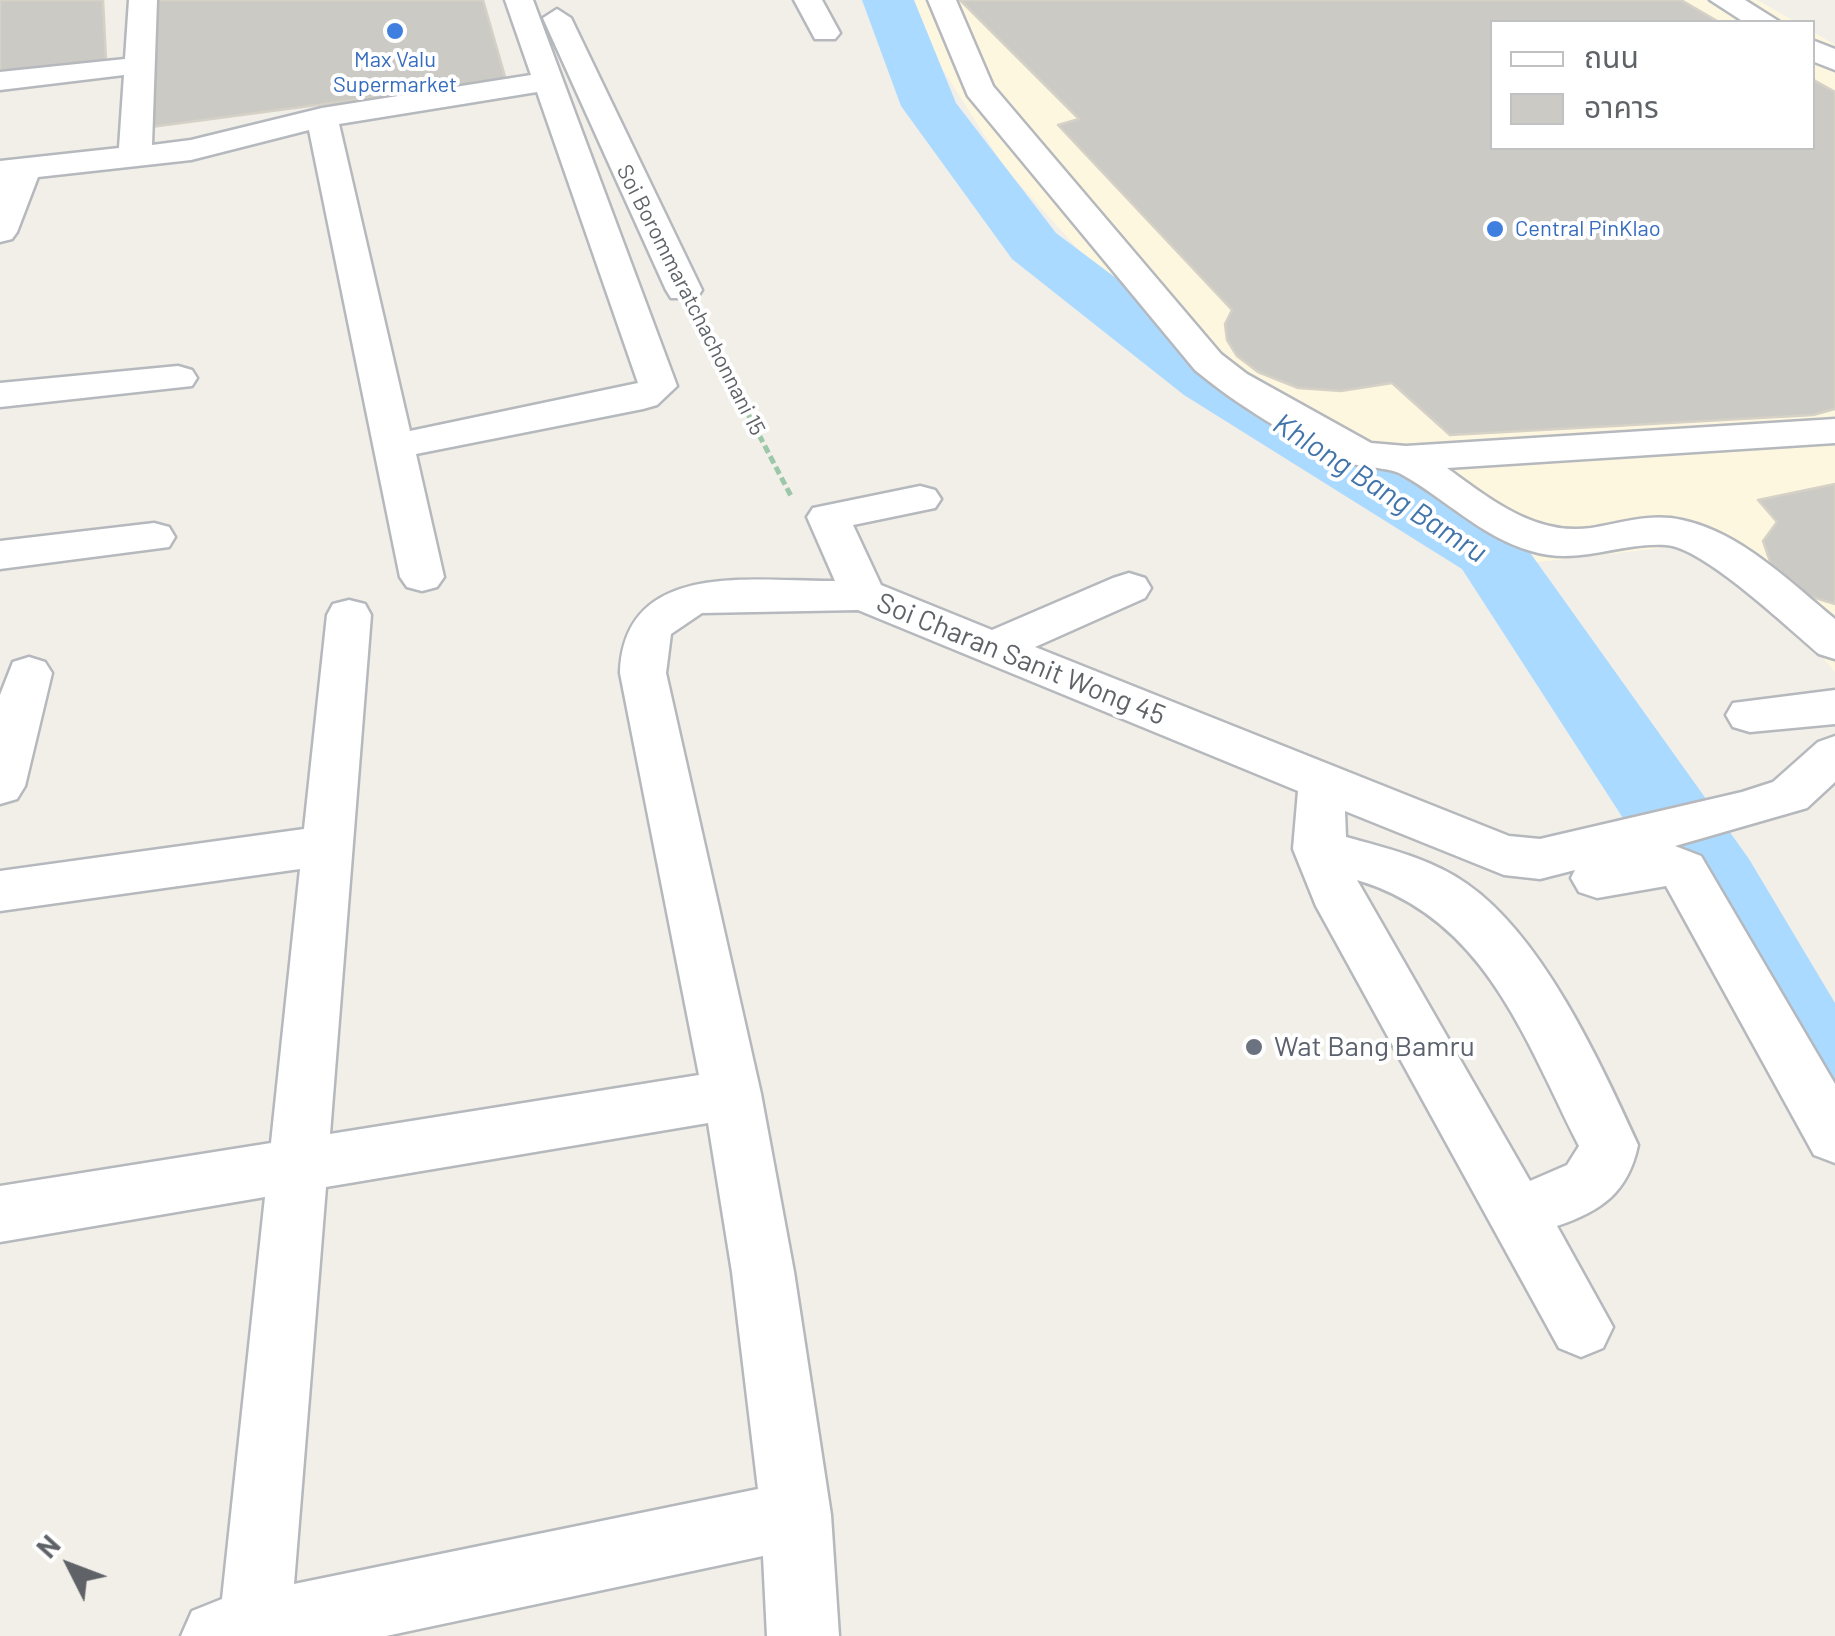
<!DOCTYPE html>
<meta charset="utf-8">
<style>
body{margin:0}
#map{position:relative;width:1835px;height:1636px;overflow:hidden;background:#f1efe8;font-family:Barlow,"Noto Sans Thai",sans-serif}
canvas{display:block}
.legend{position:absolute;left:1490px;top:20px;width:325px;height:130px;box-sizing:border-box;background:#fff;border:2px solid #bfc1c3;margin:0;padding:12px 18px;list-style:none;font-size:30px;color:#5f6368}
.legend li{display:flex;align-items:center;gap:20px;height:50px}
.legend b{width:50px;border:2px solid #bfc1c3}
.north{position:absolute;left:20px;top:1516px;width:100px;height:100px;-webkit-text-stroke:8px #fff;paint-order:stroke;rotate:312deg;font-size:28px;font-weight:700;line-height:40px;text-align:center;color:#5f6368}
.north::after{content:'';display:block;margin:auto;width:35px;height:45px;background:#5f6368;clip-path:polygon(50% 0,100% 100%,50% 72%,0 100%)}
</style>
<div id="map">
<canvas width="1835" height="1636"></canvas>
<ul class="legend">
<li><b style="height:12px;background:#fff"></b>ถนน</li>
<li><b style="height:28px;background:#cccac5"></b>อาคาร</li>
</ul>
<div class="north">N</div>
</div>
<script>
const ctx = document.querySelector('canvas').getContext('2d');
ctx.lineJoin = 'round';
function fillPath(path, color) { ctx.fillStyle = color; ctx.fill(path, 'evenodd'); }
function strokePath(path, color, width, dash) { ctx.strokeStyle = color; ctx.lineWidth = width; ctx.lineCap = dash ? 'butt' : 'round'; ctx.setLineDash(dash || []); ctx.stroke(path); }
function write(font, color, halo, rows, align = 'center') {
  ctx.font = font + ' Barlow,sans-serif'; ctx.lineWidth = 8; ctx.setLineDash([]); ctx.textBaseline = 'middle'; ctx.strokeStyle = halo; ctx.fillStyle = color; for (const [text, x, y, turn = 0] of rows) {
    ctx.save(); ctx.translate(x, y); ctx.rotate((+turn || 0) * Math.PI / 180); ctx.textAlign = isNaN(turn) ? turn : align; if (halo) ctx.strokeText(text, 0, 0); ctx.fillText(text, 0, 0); ctx.restore();
  }
}
const commercial = new Path2D(`
 M 907,0 L 1757,0 L 1796,22 L 1492,22 L 1492,148 L 1812,148 L 1813,32 L 1835,45 L 1835,672 L 1722,541 L 1530,563 L 1368,467 L 1114,289 L 1005,168 L 920,33 Z`);
const river = new Path2D(`
 M 862,0 L 914,0 L 956,103 L 1056,233 L 1232,365 L 1516,533 L 1749,859 L 1835,1003 L 1835,1141 L 1799,1128 L 1683,911 L 1462,569 L 1184,395 L 1012,259 L 901,106 Z`);
const building = new Path2D(`
 M 0,0 L 103,0 L 106,60 L 0,75 Z
 M 153,0 L 483,0 L 506,80 L 151,127 Z
 M 960,0 L 1681,0 L 1719,22 L 1492,22 L 1492,148 L 1812,148 L 1812,79 L 1835,92 L 1835,409 L 1813,415 L 1450,435 L 1392,383 L 1341,391 L 1298,388 L 1258,372 L 1237,356 L 1227,340 L 1225,324 L 1232,310 L 1058,125 L 1079,119 Z
 M 1835,484 L 1835,604 L 1809,596 L 1773,570 L 1763,541 L 1777,522 L 1758,500 Z`);
const path = new Path2D(`
 M 698,318 L 792,498`);
const minor = new Path2D(`
 M 129,0 L 157,0 L 152,145 L 191,140 L 322,108 L 531,75 L 505,0 L 533,0 L 677,386 L 657,405 L 643,409 L 416,454 L 444,577 L 437,587 L 422,591 L 407,587 L 400,577 L 309,130 L 191,160 L 38,177 L 17,232 L 12,239 L 0,242 L 0,161 L 119,148 L 124,75 L 0,90 L 0,72 L 125,59 ZM 537,92 L 638,383 L 410,431 L 339,124 Z
 M 794,0 L 822,0 L 840,33 L 835,39 L 815,39 Z
 M 928,0 L 956,0 L 993,86 L 1221,354 L 1247,374 L 1371,443 L 1406,446 L 1835,419 L 1835,443 L 1447,468 C 1490,499 1535,536 1591,528 C 1621,523 1651,513 1682,520 C 1740,532 1790,582 1835,619 L 1835,659 L 1819,654 C 1788,628 1703,547 1666,545 C 1619,542 1578,566 1531,551 C 1480,536 1446,499 1401,474 C 1389,467 1360,468 1343,461 C 1293,439 1237,405 1195,370 L 968,96 Z
 M 1710,0 L 1745,0 L 1780,22 L 1744,22 Z
 M 557,9 L 571,18 L 702,290 L 697,298 L 671,298 L 666,290 L 543,18 Z
 M 1812,40 L 1835,49 L 1835,70 L 1812,61 Z
 M 178,366 L 192,370 L 197,378 L 192,386 L 0,407 L 0,383 Z
 M 920,486 L 935,490 L 941,499 L 935,508 L 853,525 L 881,585 L 992,630 L 1113,578 L 1129,573 L 1145,578 L 1151,588 L 1145,598 L 1035,647 L 1509,836 L 1540,839 L 1742,792 L 1773,782 L 1818,742 L 1835,736 L 1835,782 L 1807,808 L 1675,846 L 1701,856 L 1835,1084 L 1835,1163 L 1814,1155 L 1666,886 L 1597,898 L 1579,892 L 1571,878 L 1575,870 L 1540,879 L 1504,875 L 1345,811 L 1346,837 C 1386,848 1432,859 1467,884 C 1543,937 1600,1062 1638,1145 C 1628,1193 1601,1211 1557,1226 L 1613,1327 L 1603,1348 L 1581,1357 L 1559,1348 L 1316,906 L 1293,849 L 1298,791 L 858,610 L 702,613 L 671,634 L 666,673 L 761,1094 L 794,1272 L 831,1515 L 839,1636 L 767,1636 L 763,1556 L 386,1636 L 181,1636 L 192,1611 L 222,1599 L 265,1197 L 0,1242 L 0,1186 L 271,1143 L 300,869 L 0,911 L 0,871 L 304,829 L 327,615 L 333,604 L 349,600 L 365,604 L 371,615 L 330,1134 L 699,1075 L 620,673 C 624,558 754,582 835,581 L 807,517 L 813,508 ZM 1357,880 C 1485,918 1524,1038 1579,1146 L 1567,1165 L 1530,1181 ZM 708,1123 L 732,1272 L 758,1489 L 294,1584 L 326,1187 Z
 M 154,523 L 169,527 L 175,537 L 169,547 L 0,569 L 0,541 Z
 M 29,657 L 45,662 L 52,673 L 25,786 L 17,799 L 0,804 L 0,695 L 13,662 Z
 M 1835,690 L 1835,724 L 1750,732 L 1733,727 L 1726,715 L 1733,703 Z`);
const markers = [
 [395,31,10,"#3f7fe0"],
 [1495,229,10,"#3f7fe0"],
 [1254,1047,10,"#6b7280"]
];
const farShopnames = [
 ["Max Valu",395,60],
 ["Supermarket",395,85],
 ["Central PinKlao",1515,229,"left"]
];
const farStreetnames = [
 ["Soi Borommaratchachonnani 15",691,300,63]
];
const streetNames = [
 ["Soi Charan Sanit Wong 45",1021,659,22]
];
const worshipNames = [
 ["Wat Bang Bamru",1274,1047]
];
const waterNames = [
 ["Khlong Bang Bamru",1380,488,33]
];
fillPath(commercial, '#fef7e0');
fillPath(river, '#aadaff');
fillPath(building, '#cccac5');
strokePath(building, '#d6d1c6', 2.5);
strokePath(minor, '#b5b8bc', 5);
strokePath(path, '#9cc7a9', 5, [8, 4]);
fillPath(minor, '#fff');
for (const [x, y, r, color] of markers) { const dot = new Path2D(); dot.arc(x, y, r, 0, 2 * Math.PI); ctx.fillStyle = color; ctx.fill(dot); strokePath(dot, '#fff', 4); }
write('22px', '#366cbe', '#fff', farShopnames);
write('22px', '#5f6368', '#fff', farStreetnames);
write('28px', '#5f6368', '#fff', streetNames);
write('28px', '#5b616d', '#fff', worshipNames, 'left');
write('italic 30px', '#4174aa', '#fff', waterNames);
</script>
